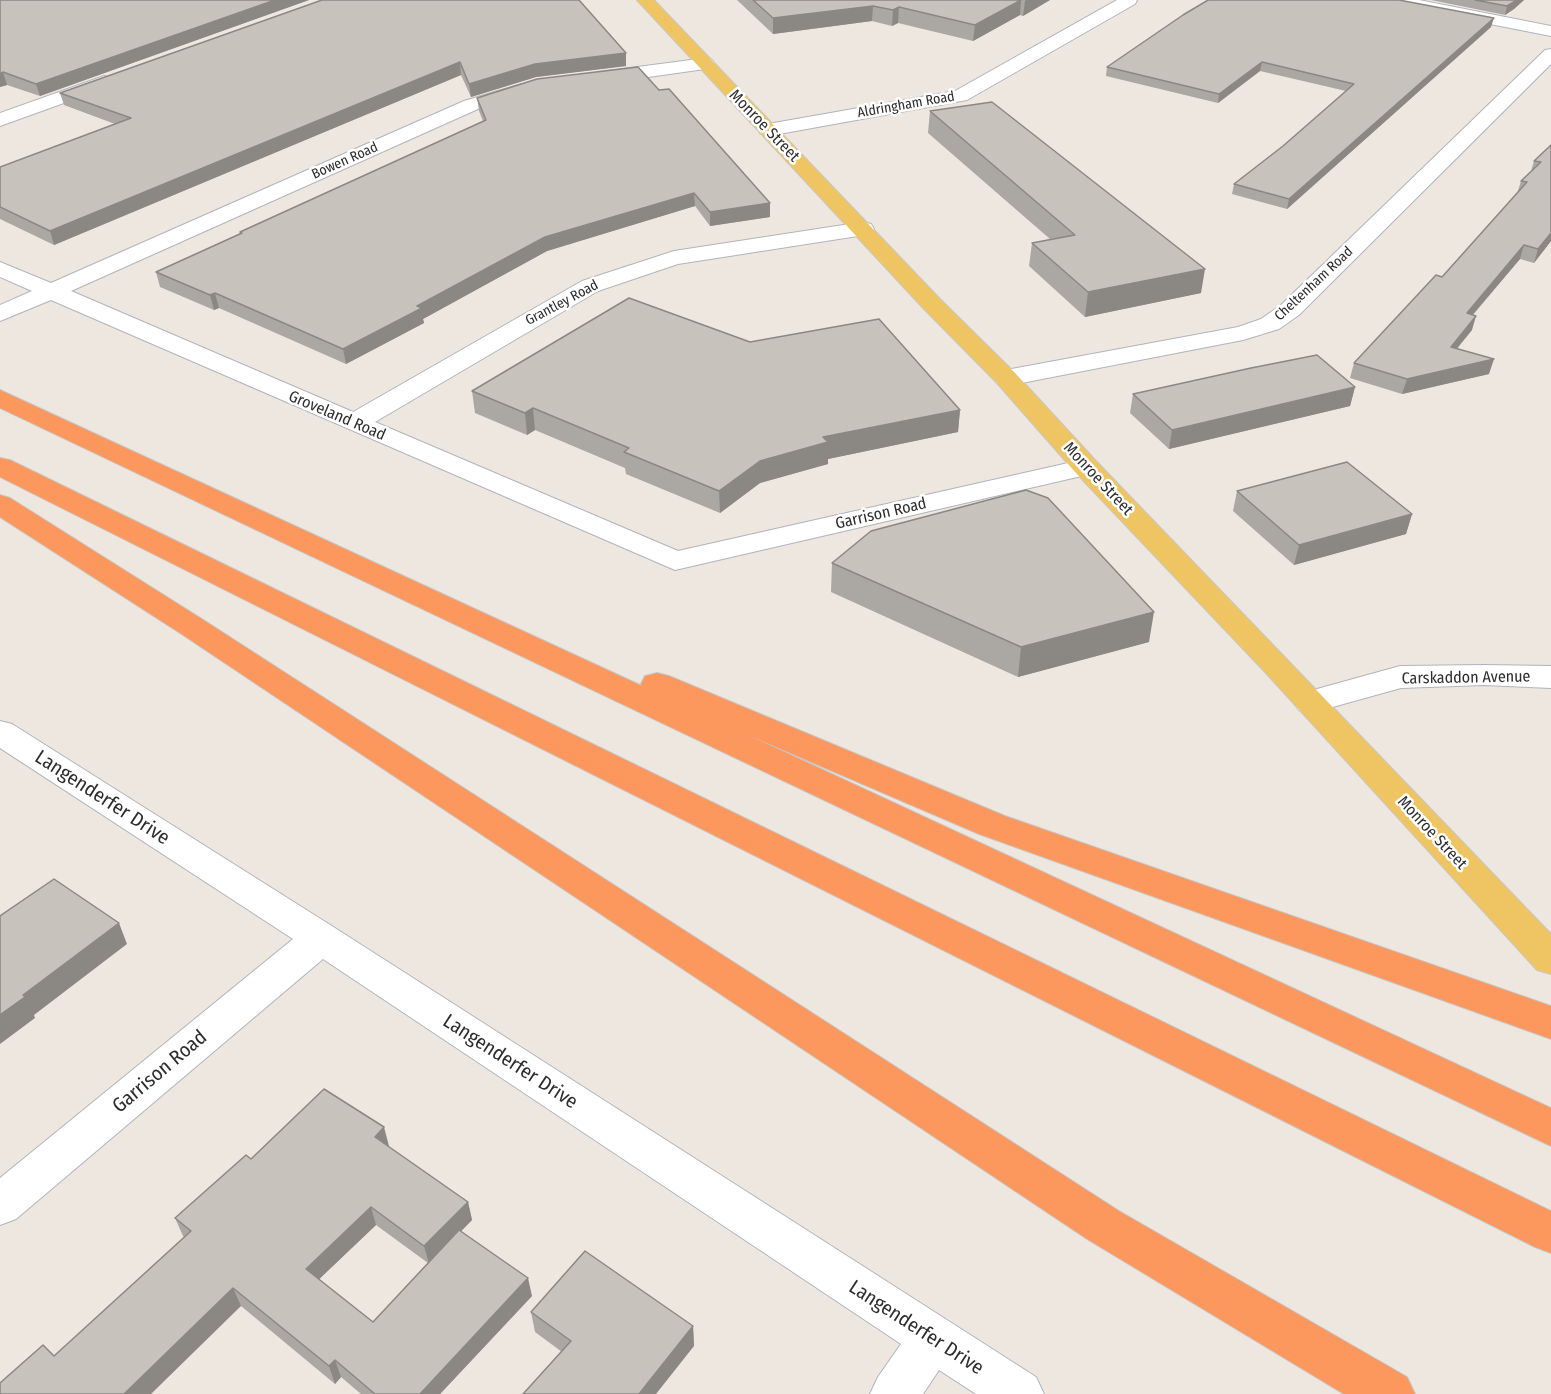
<!DOCTYPE html>
<style>
body{margin:0}
canvas{display:block;background:#eee7e0}
</style>
<canvas width="1551" height="1394"></canvas>
<script>
const ctx = document.querySelector('canvas').getContext('2d');
ctx.lineJoin = 'round';
function strokePath(path, color, width, dash) { ctx.strokeStyle = color; ctx.lineWidth = width; ctx.lineCap = dash ? 'butt' : 'round'; ctx.setLineDash(dash || []); ctx.stroke(path); }
function fillPath(path, color) { ctx.fillStyle = color; ctx.fill(path, 'evenodd'); }
function write(font, color, halo, rows, align = 'center') {
  ctx.font = font + ' "Fira Sans Condensed",sans-serif'; ctx.lineWidth = 5; ctx.setLineDash([]); ctx.textBaseline = 'middle'; ctx.strokeStyle = halo; ctx.fillStyle = color; for (const [text, x, y, turn = 0] of rows) {
    ctx.save(); ctx.translate(x, y); ctx.rotate((+turn || 0) * Math.PI / 180); ctx.textAlign = isNaN(turn) ? turn : align; if (halo) ctx.strokeText(text, 0, 0); ctx.fillText(text, 0, 0); ctx.restore();
  }
}
const minor = new Path2D(`
 M 1117,0 L 1137,0 L 1135,4 L 967,100 L 768,136 L 761,134 L 758,130 L 761,126 L 768,124 L 955,91 Z
 M 1385,0 L 1419,0 L 1551,26 L 1551,36 L 1393,5 L 1387,4 Z
 M 1551,49 L 1551,64 L 1299,315 L 1279,329 L 1243,340 L 1006,386 L 997,383 L 993,378 L 997,373 L 1006,370 L 1238,327 L 1261,319 L 1281,305 L 1545,50 Z
 M 706,58 L 712,60 L 715,64 L 712,68 L 599,84 L 592,82 L 590,78 L 592,74 L 599,72 Z
 M 104,76 L 111,78 L 113,82 L 111,86 L 0,126 L 0,113 Z
 M 522,84 L 529,86 L 531,90 L 529,94 L 478,109 L 71,291 L 353,412 L 582,281 L 674,251 L 863,222 L 871,224 L 874,229 L 871,234 L 678,264 L 598,291 L 375,422 L 678,551 L 1086,459 L 1096,461 L 1100,467 L 1096,473 L 1086,475 L 675,570 L 51,300 L 0,321 L 0,305 L 32,291 L 0,277 L 0,262 L 51,283 L 464,101 Z
 M 1484,665 L 1551,666 L 1551,688 L 1484,685 L 1401,688 L 1311,713 L 1299,710 L 1294,702 L 1299,694 L 1400,666 Z
 M 0,721 L 12,724 L 335,928 L 1036,1377 L 1044,1394 L 976,1394 L 939,1370 L 923,1394 L 870,1394 L 878,1377 L 901,1344 L 323,959 L 16,1219 L 0,1225 L 0,1178 L 293,939 L 0,748 Z`);
const primary = new Path2D(`
 M 637,0 L 654,0 L 940,299 L 1015,373 L 1096,461 L 1551,934 L 1551,974 L 1537,970 L 1265,672 L 1076,473 L 997,383 L 924,309 Z`);
const motorway = new Path2D(`
 M 0,390 L 642,686 L 641,684 L 645,676 L 657,673 L 669,676 L 1005,816 L 1551,1006 L 1551,1039 L 979,834 L 748,735 L 1551,1108 L 1551,1146 L 0,408 Z
 M 0,458 L 10,460 L 1551,1211 L 1551,1253 L 1535,1247 L 0,477 Z
 M 0,495 L 10,498 L 205,621 L 1119,1211 L 1407,1377 L 1415,1394 L 1344,1394 L 1087,1239 L 183,635 L 0,517 Z`);
const wall = new Path2D(`
 M 0,0 L 309,0 L 40,96 L 7,85 L 0,87 Z
 M 322,0 L 626,53 L 626,66 L 536,77 L 471,97 L 461,75 L 54,245 L 0,219 L 0,167 L 115,124 L 64,105 L 60,93 Z
 M 737,0 L 1050,0 L 1023,16 L 1020,15 L 973,41 L 898,23 L 892,26 L 872,21 L 773,34 Z
 M 1431,0 L 1524,0 L 1514,9 L 1505,15 Z
 M 1491,27 L 1287,209 L 1232,194 L 1234,184 L 1283,146 L 1346,91 L 1260,71 L 1218,103 L 1106,76 L 1107,67 Z
 M 659,90 L 770,203 L 770,217 L 710,226 L 695,206 L 547,251 L 423,319 L 424,323 L 346,364 L 219,308 L 214,310 L 160,287 L 156,272 L 241,233 L 240,232 L 483,121 L 479,111 L 477,98 Z
 M 930,111 L 1201,293 L 1085,317 L 1029,266 L 1032,243 L 1050,239 L 928,133 Z
 M 1551,145 L 1551,241 L 1534,263 L 1520,259 L 1473,315 L 1472,330 L 1457,348 L 1489,374 L 1402,394 L 1350,378 L 1354,363 L 1442,277 L 1517,194 L 1521,181 L 1531,171 L 1534,161 Z
 M 750,342 L 960,410 L 958,432 L 828,459 L 828,464 L 760,483 L 720,513 L 626,474 L 625,468 L 535,430 L 527,435 L 475,413 L 472,391 Z
 M 1355,387 L 1350,406 L 1169,449 L 1130,413 L 1133,394 Z
 M 1237,491 L 1412,514 L 1406,534 L 1294,565 L 1233,511 Z
 M 832,563 L 1149,642 L 1018,677 L 831,592 Z
 M 388,1146 L 468,1202 L 472,1220 L 461,1231 L 532,1296 L 440,1394 L 361,1394 L 341,1377 L 335,1384 L 241,1306 L 54,1356 L 184,1237 L 183,1236 L 175,1218 L 251,1159 L 389,1146 ZM 376,1225 L 428,1263 L 373,1322 L 319,1279 Z
 M 531,1312 L 693,1326 L 694,1346 L 562,1352 L 535,1332 Z`);
const shadedWall = new Path2D(`
 M 275,0 L 309,0 L 40,96 L 36,84 Z
 M 1021,0 L 1020,15 L 973,41 L 975,25 Z
 M 1026,0 L 1050,0 L 1023,16 L 1025,1 Z
 M 1517,0 L 1524,0 L 1514,9 L 1505,15 L 1507,6 Z
 M 873,6 L 872,21 L 773,34 L 773,18 Z
 M 899,7 L 898,23 L 892,26 L 893,10 Z
 M 1494,18 L 1491,27 L 1287,209 L 1289,199 Z
 M 626,53 L 626,66 L 536,77 L 471,97 L 469,84 L 535,64 Z
 M 460,62 L 461,75 L 54,245 L 50,231 Z
 M 1262,62 L 1260,71 L 1218,103 L 1219,94 Z
 M 3,72 L 7,85 L 0,87 L 0,74 Z
 M 694,193 L 695,206 L 547,251 L 423,319 L 424,323 L 346,364 L 343,349 L 417,306 L 545,237 Z
 M 770,203 L 770,217 L 710,226 L 710,212 Z
 M 1551,233 L 1551,241 L 1534,263 L 1538,249 Z
 M 1524,245 L 1520,259 L 1462,327 L 1467,313 Z
 M 1205,269 L 1201,293 L 1085,317 L 1088,292 Z
 M 215,293 L 219,308 L 214,310 L 210,295 Z
 M 1476,316 L 1472,330 L 1447,361 L 1451,347 Z
 M 1494,359 L 1489,374 L 1402,394 L 1407,379 Z
 M 1355,387 L 1350,406 L 1169,449 L 1172,430 Z
 M 533,408 L 535,430 L 527,435 L 525,413 Z
 M 960,410 L 958,432 L 828,459 L 828,464 L 760,483 L 720,513 L 719,491 L 760,461 L 823,437 Z
 M 1412,514 L 1406,534 L 1294,565 L 1299,545 Z
 M 1154,612 L 1149,642 L 1018,677 L 1021,647 Z
 M 119,923 L 127,944 L 34,1015 L 35,1018 L 0,1044 L 0,1015 L 23,995 Z
 M 384,1127 L 389,1146 L 380,1155 L 375,1137 Z
 M 468,1202 L 472,1220 L 429,1264 L 424,1246 Z
 M 371,1207 L 376,1225 L 312,1286 L 306,1269 Z
 M 528,1278 L 532,1296 L 440,1394 L 420,1394 Z
 M 233,1288 L 241,1306 L 151,1394 L 124,1394 Z
 M 693,1326 L 694,1346 L 656,1394 L 639,1394 Z
 M 335,1360 L 341,1377 L 335,1384 L 329,1366 Z`);
const building = new Path2D(`
 M 0,0 L 275,0 L 36,84 L 3,72 L 0,74 Z
 M 322,0 L 579,0 L 626,53 L 535,64 L 469,84 L 460,62 L 50,231 L 0,207 L 0,167 L 131,118 L 60,93 Z
 M 753,0 L 1021,0 L 975,25 L 899,7 L 893,10 L 873,6 L 773,18 Z
 M 1208,0 L 1399,0 L 1494,18 L 1289,199 L 1234,184 L 1283,146 L 1354,84 L 1262,62 L 1219,94 L 1107,67 L 1183,15 Z
 M 1475,0 L 1517,0 L 1507,6 Z
 M 638,67 L 659,90 L 669,89 L 770,203 L 710,212 L 694,193 L 545,237 L 417,306 L 422,308 L 343,349 L 215,293 L 210,295 L 156,272 L 242,233 L 240,232 L 486,120 L 477,98 L 537,79 Z
 M 992,102 L 1205,269 L 1088,292 L 1032,243 L 1075,235 L 930,111 Z
 M 1551,145 L 1551,233 L 1538,249 L 1524,245 L 1467,313 L 1476,316 L 1451,347 L 1494,359 L 1407,379 L 1354,363 L 1436,275 L 1442,277 L 1527,182 L 1521,181 L 1541,162 L 1534,161 Z
 M 629,298 L 750,342 L 879,319 L 960,410 L 823,437 L 828,442 L 760,461 L 719,491 L 624,452 L 629,448 L 533,408 L 525,413 L 472,391 Z
 M 1317,355 L 1355,387 L 1172,430 L 1133,394 L 1251,368 Z
 M 1347,462 L 1412,514 L 1299,545 L 1237,491 Z
 M 1026,490 L 1048,498 L 1154,612 L 1021,647 L 832,563 L 871,531 Z
 M 54,879 L 119,923 L 23,995 L 25,997 L 0,1015 L 0,916 Z
 M 324,1089 L 384,1127 L 375,1137 L 468,1202 L 424,1246 L 371,1207 L 306,1269 L 373,1322 L 459,1230 L 528,1278 L 420,1394 L 375,1394 L 335,1360 L 329,1366 L 233,1288 L 124,1394 L 0,1394 L 0,1383 L 43,1345 L 54,1356 L 191,1231 L 175,1218 L 246,1155 L 251,1159 Z
 M 585,1251 L 693,1326 L 639,1394 L 523,1394 L 571,1341 L 531,1312 Z`);
const farStreetnames = [
 ["Aldringham Road",906,105,-10],
 ["Bowen Road",345,161,-24],
 ["Cheltenham Road",1314,284,-43],
 ["Grantley Road",562,303,-28]
];
const streetNames = [
 ["Monroe Street",764,126,46],
 ["Groveland Road",337,416,23],
 ["Monroe Street",1098,479,47],
 ["Garrison Road",881,514,-13],
 ["Carskaddon Avenue",1466,678,-1],
 ["Monroe Street",1432,833,47]
];
const nearStreetnames = [
 ["Langenderfer Drive",102,798,33],
 ["Langenderfer Drive",510,1062,33],
 ["Garrison Road",160,1072,-40],
 ["Langenderfer Drive",916,1328,33]
];
strokePath(minor, '#b1b4bd', 2);
strokePath(primary, '#c8c8c8', 2);
strokePath(motorway, '#c8c8c8', 2);
fillPath(minor, '#fff');
fillPath(primary, '#efc564');
fillPath(motorway, '#fc975e');
fillPath(wall, '#aba7a2');
fillPath(shadedWall, '#8b8884');
fillPath(building, '#c7c2bc');
strokePath(building, '#8b8884', 1.5);
write('14px', '#2d2d2d', '#fff', farStreetnames);
write('16px', '#2d2d2d', '#fff', streetNames);
write('20px', '#2d2d2d', '#fff', nearStreetnames);
</script>
